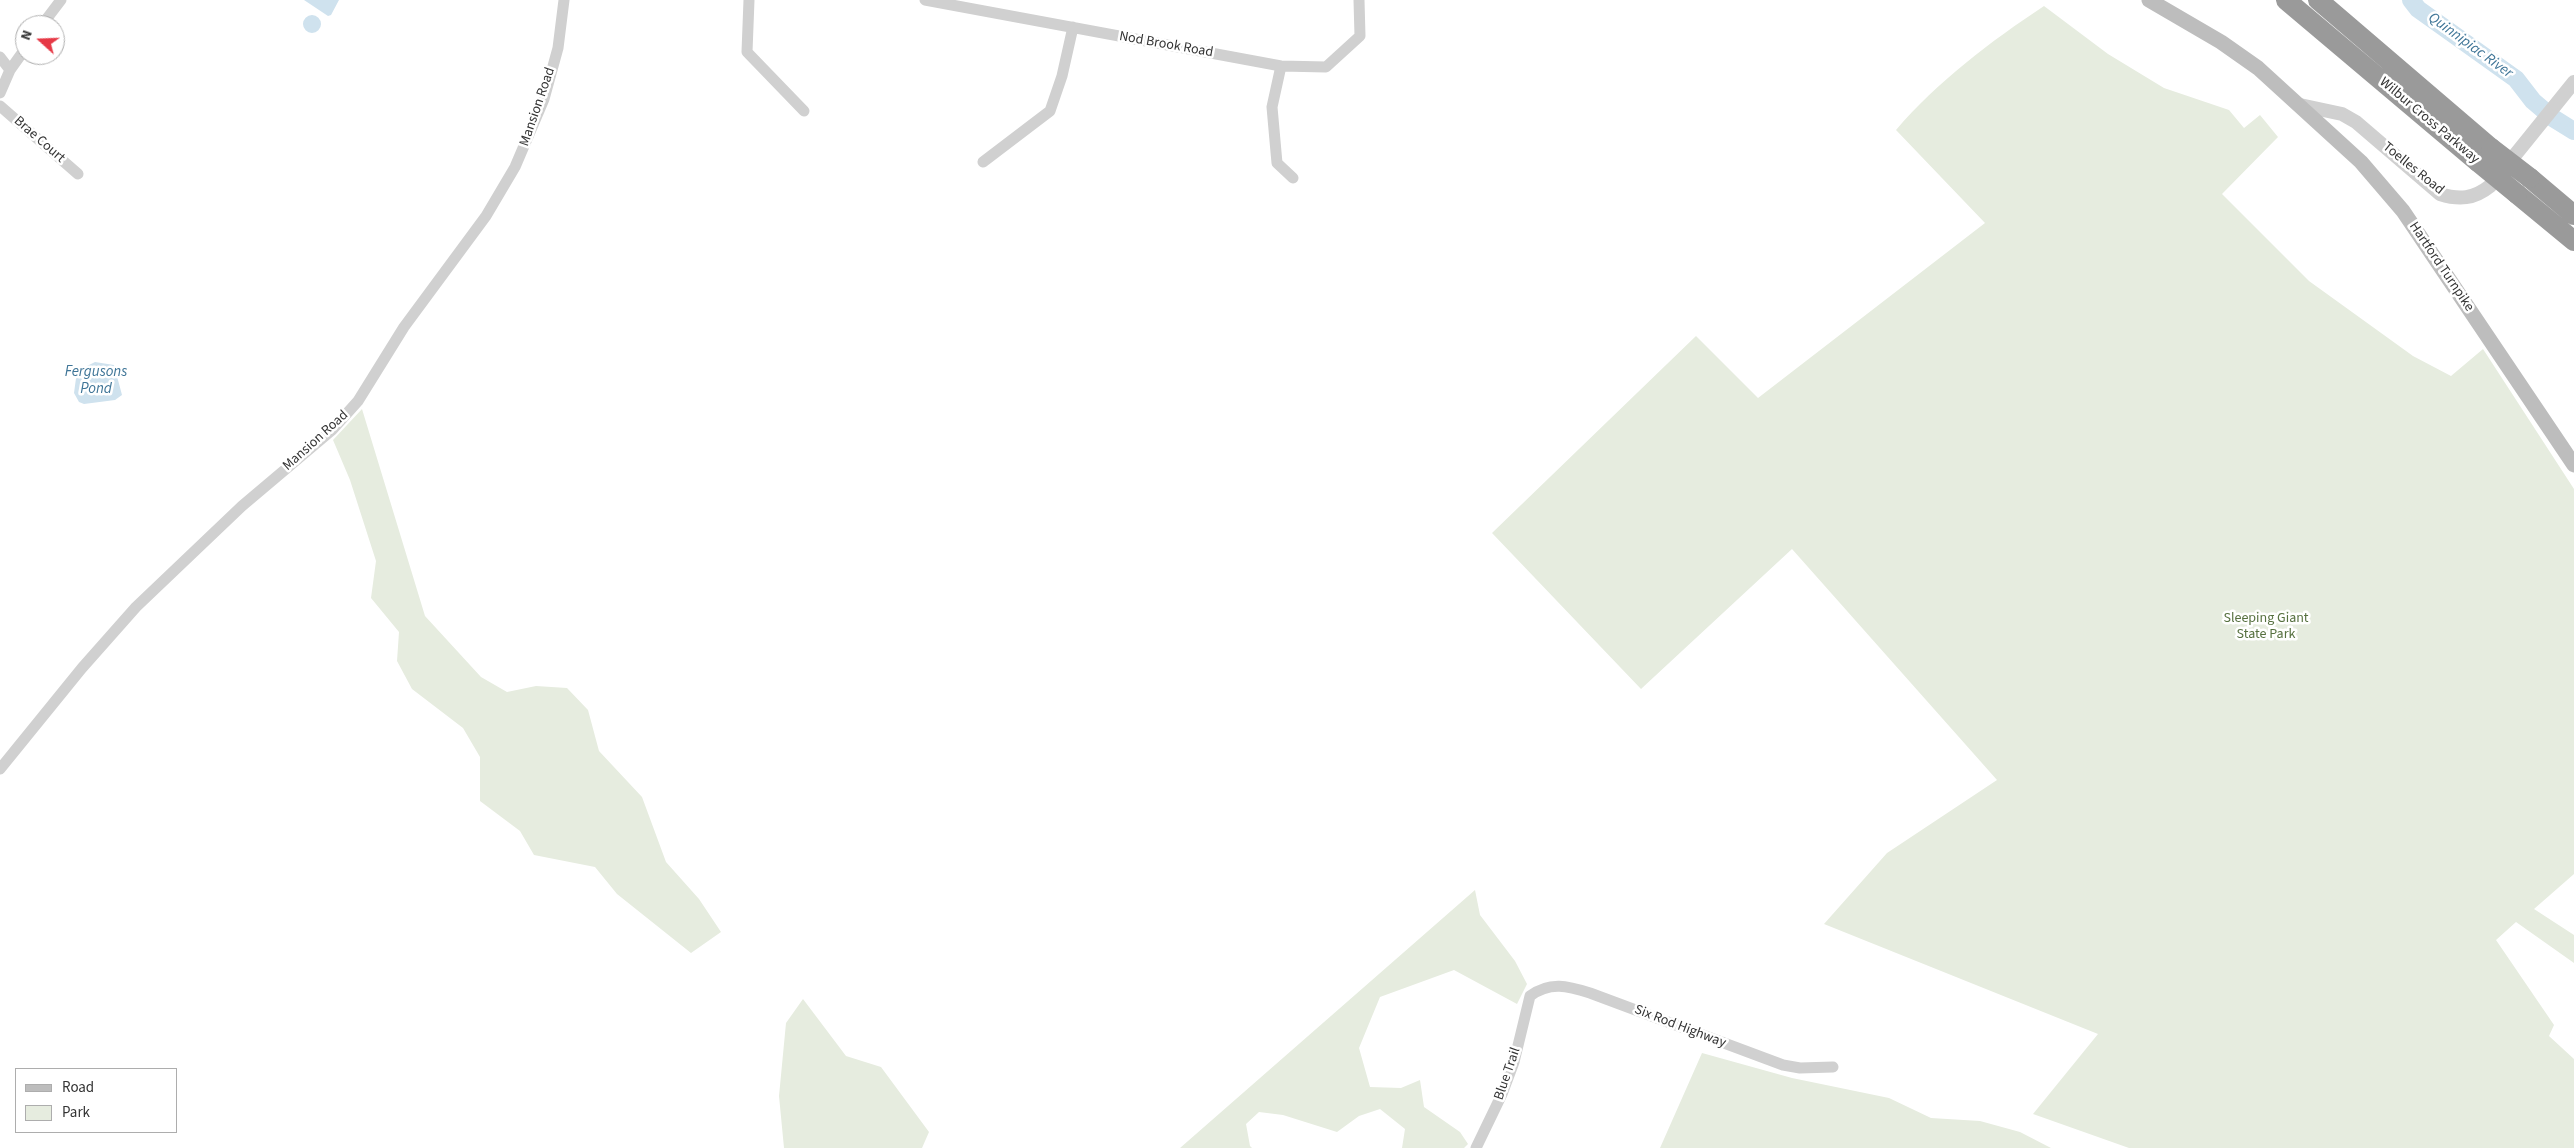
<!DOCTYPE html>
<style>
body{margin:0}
#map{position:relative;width:2574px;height:1148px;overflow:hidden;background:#fff;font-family:"Source Sans 3",sans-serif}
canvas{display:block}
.legend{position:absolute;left:15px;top:1068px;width:162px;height:65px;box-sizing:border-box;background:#fff;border:1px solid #adadad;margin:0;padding:6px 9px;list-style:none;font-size:15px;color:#333}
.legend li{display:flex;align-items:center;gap:10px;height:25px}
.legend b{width:25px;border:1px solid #adadad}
.north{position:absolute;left:15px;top:15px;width:50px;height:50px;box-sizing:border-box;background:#fff;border:1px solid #adadad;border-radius:50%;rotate:290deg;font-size:14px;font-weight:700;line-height:20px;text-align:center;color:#333}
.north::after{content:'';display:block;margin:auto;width:18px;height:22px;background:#e63946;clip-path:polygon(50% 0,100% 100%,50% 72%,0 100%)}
</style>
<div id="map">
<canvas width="2574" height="1148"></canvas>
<ul class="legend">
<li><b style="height:6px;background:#bdbdbd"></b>Road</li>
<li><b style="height:14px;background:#e6ecdf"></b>Park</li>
</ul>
<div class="north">N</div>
</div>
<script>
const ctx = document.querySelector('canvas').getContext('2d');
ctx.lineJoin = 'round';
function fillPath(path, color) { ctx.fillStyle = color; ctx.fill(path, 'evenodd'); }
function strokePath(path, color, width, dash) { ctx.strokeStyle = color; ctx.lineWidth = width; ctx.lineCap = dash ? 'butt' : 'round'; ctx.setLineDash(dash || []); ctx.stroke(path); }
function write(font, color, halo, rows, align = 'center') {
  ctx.font = font + ' "Source Sans 3",sans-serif'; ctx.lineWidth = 5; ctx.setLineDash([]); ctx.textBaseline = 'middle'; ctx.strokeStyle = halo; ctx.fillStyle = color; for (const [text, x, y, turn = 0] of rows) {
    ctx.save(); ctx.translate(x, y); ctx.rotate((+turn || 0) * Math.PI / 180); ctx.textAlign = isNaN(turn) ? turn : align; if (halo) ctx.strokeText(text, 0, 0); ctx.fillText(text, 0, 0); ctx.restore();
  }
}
const green = new Path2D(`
 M 2044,6 L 2108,54 L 2164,88 L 2229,110 L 2244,128 L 2260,115 L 2278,137 L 2222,194 L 2309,281 L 2413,356 L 2451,376 L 2483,349 L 2574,489 L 2574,874 L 2534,909 L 2574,935 L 2574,963 L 2516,922 L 2496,940 L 2554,1025 L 2549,1036 L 2574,1059 L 2574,1148 L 2129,1148 L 2033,1114 L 2098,1034 L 1824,924 L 1887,853 L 1997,780 L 1792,549 L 1641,689 L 1492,533 L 1696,336 L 1758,398 L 1985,223 L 1896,130 C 1937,82 1991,41 2044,6 Z
 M 362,409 L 425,616 L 481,677 L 507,692 L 536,686 L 567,688 L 588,710 L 599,751 L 642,797 L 666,862 L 699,899 L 721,932 L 691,953 L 617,894 L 595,867 L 534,855 L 520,831 L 480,801 L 480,757 L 463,728 L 412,689 L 397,661 L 399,632 L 371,598 L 376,561 L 350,480 L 333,440 Z
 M 1475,890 L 1480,915 L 1515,961 L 1527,984 L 1517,1004 L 1454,970 L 1380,997 L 1359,1048 L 1370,1087 L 1401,1088 L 1420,1080 L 1424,1107 L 1460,1132 L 1468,1144 L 1464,1148 L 1402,1148 L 1405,1129 L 1380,1109 L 1359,1116 L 1337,1132 L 1283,1115 L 1259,1112 L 1246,1124 L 1250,1146 L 1252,1148 L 1180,1148 Z
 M 803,999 L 846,1056 L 881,1067 L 929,1132 L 922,1148 L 784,1148 L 779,1096 L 786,1023 Z
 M 1702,1053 L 1792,1078 L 1889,1098 L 1931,1118 L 1980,1121 L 2020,1132 L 2051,1148 L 1660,1148 Z`);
const water = new Path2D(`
 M 304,0 L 339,0 L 331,15 L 328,16 Z
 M303 24a9 9 0 1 1 18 0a9 9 0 1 1-18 0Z
 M 95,362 L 114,365 L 122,395 L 115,400 L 84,404 L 79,402 L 74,393 L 77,371 Z`);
const river = new Path2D(`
 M 2411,0 L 2418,9 L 2516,79 L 2533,101 L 2553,118 L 2574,131`);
const minor = new Path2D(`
 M 749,0 L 747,52 L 804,111
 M 925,0 L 1281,66 L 1326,67 L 1360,36 L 1359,0
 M 42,25 L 61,0
 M 0,57 L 10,70
 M 1281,66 L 1272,107 L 1276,152 L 1277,163 L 1293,178
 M 0,93 L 10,70 L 25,49
 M 0,106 L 78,174
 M 983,162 L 1050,111 L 1062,76 L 1073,27
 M 0,769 L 82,668 L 136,607 L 242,506 L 332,430 L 358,401 L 404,327 L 486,216 L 515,167 L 544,99 L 558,48 L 564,0
 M 1476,1148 L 1502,1094 L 1514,1062 L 1530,996 C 1550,981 1568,986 1590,993 L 1783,1065 L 1800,1068 L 1833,1067`);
const tertiary = new Path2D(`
 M 2300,105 L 2342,114 L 2356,122 L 2440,194 C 2459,200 2474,199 2490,186 L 2574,82`);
const secondary = new Path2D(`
 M 2149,0 L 2221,42 L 2258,68 L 2361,162 L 2403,211 L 2574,465`);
const motorway = new Path2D(`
 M 2286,0 L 2478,162
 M 2318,0 L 2491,148
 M 2530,178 L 2574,215
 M 2517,194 L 2574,241`);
const motorwayBridge = new Path2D(`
 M 2491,148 L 2530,178
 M 2478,162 L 2517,194`);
const streetNames = [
 ["Nod Brook Road",1166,45,10],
 ["Mansion Road",538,107,-71],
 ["Wilbur Cross Parkway",2429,121,40],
 ["Brae Court",39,140,41],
 ["Toelles Road",2413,169,39],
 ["Hartford Turnpike",2441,267,56],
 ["Mansion Road",316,441,-42],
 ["Six Rod Highway",1680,1027,21],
 ["Blue Trail",1508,1074,-71]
];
const parkNames = [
 ["Sleeping Giant",2266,619],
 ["State Park",2266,635]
];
const waterNames = [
 ["Quinnipiac River",2470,46,36],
 ["Fergusons",96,373],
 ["Pond",96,390]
];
fillPath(green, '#e6ecdf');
fillPath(water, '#cfe2ee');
strokePath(river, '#cfe2ee', 18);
strokePath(minor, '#d0d0d0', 11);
strokePath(tertiary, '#d0d0d0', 14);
strokePath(secondary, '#bdbdbd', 15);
strokePath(motorway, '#9a9a9a', 20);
strokePath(motorwayBridge, '#9a9a9a', 20);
write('14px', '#333', '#fff', streetNames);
write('14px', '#56703f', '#fff', parkNames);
write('italic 15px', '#3f7597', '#fff', waterNames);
</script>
